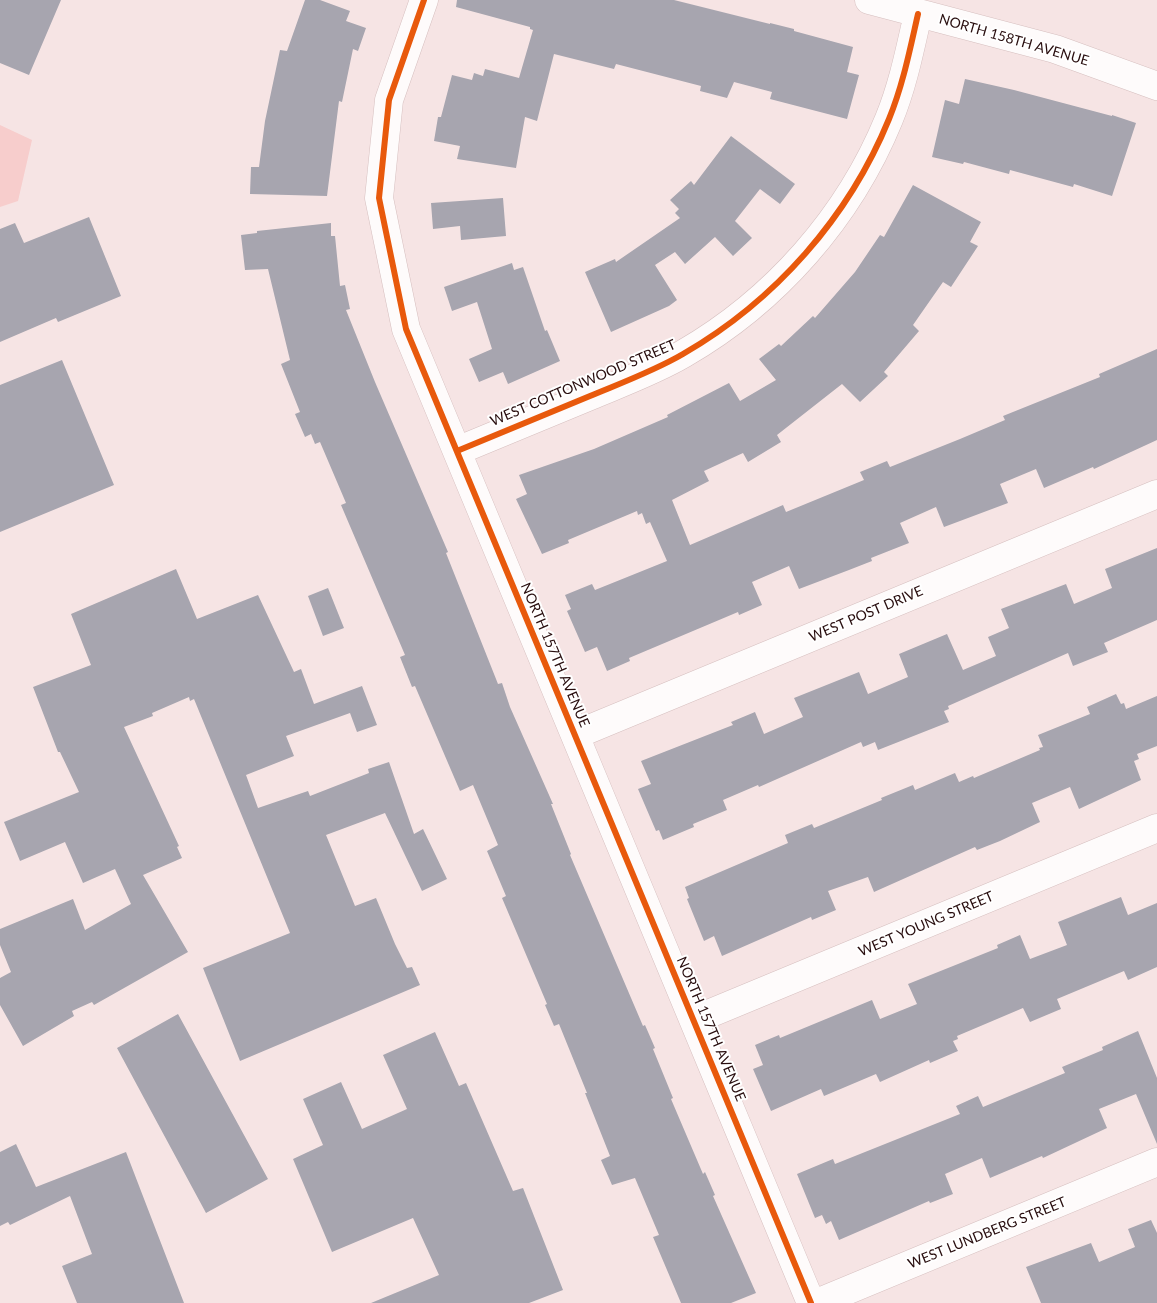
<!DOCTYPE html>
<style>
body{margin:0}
canvas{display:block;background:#f6e4e4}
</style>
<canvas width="1157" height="1303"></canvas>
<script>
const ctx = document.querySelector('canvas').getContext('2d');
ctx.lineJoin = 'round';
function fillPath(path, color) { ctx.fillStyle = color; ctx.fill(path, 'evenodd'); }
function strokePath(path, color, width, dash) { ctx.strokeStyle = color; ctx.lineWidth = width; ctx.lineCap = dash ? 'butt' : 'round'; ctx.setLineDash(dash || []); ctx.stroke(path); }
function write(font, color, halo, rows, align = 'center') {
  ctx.font = font + ' Lato,sans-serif'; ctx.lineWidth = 4; ctx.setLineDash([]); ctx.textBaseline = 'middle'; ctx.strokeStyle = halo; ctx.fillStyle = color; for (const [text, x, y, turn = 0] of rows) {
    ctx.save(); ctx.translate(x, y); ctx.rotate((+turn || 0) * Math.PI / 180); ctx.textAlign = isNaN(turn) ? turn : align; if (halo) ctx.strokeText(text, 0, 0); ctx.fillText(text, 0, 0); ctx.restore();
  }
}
const green = new Path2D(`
 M 0,125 L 32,140 L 18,201 L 0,207 Z`);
const building = new Path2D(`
 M 0,0 L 61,0 L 29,75 L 0,63 Z
 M 305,0 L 320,0 L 350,11 L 346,21 L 366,28 L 358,51 L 353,49 L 342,102 L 339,101 L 327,196 L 250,194 L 251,167 L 259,167 L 265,121 L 280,50 L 287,51 Z
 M 457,0 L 674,0 L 770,24 L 770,23 L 794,29 L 794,31 L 853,47 L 847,72 L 859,75 L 847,119 L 770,99 L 772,92 L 734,82 L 727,98 L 700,91 L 701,86 L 616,64 L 614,69 L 554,54 L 537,121 L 525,117 L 516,168 L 457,159 L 460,146 L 434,141 L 438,117 L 441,117 L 452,75 L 472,80 L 474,73 L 483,76 L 485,69 L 519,78 L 533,30 L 530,29 L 530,27 L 456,7 Z
 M 965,79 L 1014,90 L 1112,116 L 1112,115 L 1136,123 L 1112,196 L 1074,184 L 1073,187 L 1010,170 L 1009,174 L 964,162 L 963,164 L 932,157 L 945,100 L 959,104 Z
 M 731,136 L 795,184 L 780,204 L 760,189 L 735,221 L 752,238 L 733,256 L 715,237 L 685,264 L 675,252 L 655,265 L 677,300 L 669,306 L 611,332 L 585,272 L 615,259 L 616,262 L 680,218 L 675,213 L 679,209 L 670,200 L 691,181 L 694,185 Z
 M 913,185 L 981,222 L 970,242 L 978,246 L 951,287 L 943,282 L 913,325 L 919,331 L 884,372 L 888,376 L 860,402 L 842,384 L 777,435 L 781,442 L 748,462 L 743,453 L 704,471 L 709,481 L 672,500 L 690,545 L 783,505 L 786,512 L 864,480 L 860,472 L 887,461 L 890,467 L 960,439 L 1005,420 L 1003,416 L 1100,377 L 1099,374 L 1157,349 L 1157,440 L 1094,469 L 1093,467 L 1044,488 L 1036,469 L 1000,484 L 1008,503 L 944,527 L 936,507 L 900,523 L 909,543 L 871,558 L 872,561 L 849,570 L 799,589 L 789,566 L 752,582 L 762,605 L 739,615 L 738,612 L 629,658 L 630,661 L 607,671 L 597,647 L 585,652 L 567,611 L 571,609 L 565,595 L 592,584 L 595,590 L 667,561 L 650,522 L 646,524 L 642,513 L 638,515 L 637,511 L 568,540 L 569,543 L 542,554 L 516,499 L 527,494 L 519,475 L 594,449 L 668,417 L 667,415 L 729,383 L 740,401 L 776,380 L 759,359 L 779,344 L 781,346 L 813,316 L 815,318 L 855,272 L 880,235 L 884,237 Z
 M 503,198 L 506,236 L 461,240 L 460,226 L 433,229 L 431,203 Z
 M 89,217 L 121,296 L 58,322 L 56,318 L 0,342 L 0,229 L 15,223 L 24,243 Z
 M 331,223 L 331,236 L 335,236 L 340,286 L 345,285 L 350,309 L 346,310 L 375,382 L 448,552 L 446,553 L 498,684 L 502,683 L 510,707 L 553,804 L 551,804 L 571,854 L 570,855 L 643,1026 L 645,1025 L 655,1048 L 653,1049 L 673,1098 L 671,1099 L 703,1174 L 705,1172 L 715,1195 L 713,1196 L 756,1293 L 731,1303 L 681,1303 L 653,1237 L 659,1235 L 635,1178 L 612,1185 L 601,1160 L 610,1156 L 585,1093 L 587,1093 L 559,1024 L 554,1026 L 545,1005 L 547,1004 L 502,898 L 506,896 L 487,851 L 498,845 L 473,785 L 460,791 L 415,686 L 412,687 L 400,657 L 405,655 L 341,505 L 346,503 L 320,442 L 315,444 L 311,434 L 305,437 L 295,414 L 300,412 L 281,364 L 290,360 L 268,269 L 245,270 L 241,235 L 257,233 L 257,231 Z
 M 512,263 L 514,270 L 523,267 L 545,331 L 547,330 L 560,361 L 508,384 L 503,372 L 479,382 L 469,359 L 492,349 L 477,302 L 452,311 L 444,287 Z
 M 62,360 L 114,485 L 0,532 L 0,385 Z
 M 1157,548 L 1157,620 L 1104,643 L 1108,652 L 1073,666 L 1068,653 L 948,706 L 949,709 L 944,711 L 949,722 L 878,750 L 875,742 L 863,747 L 861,742 L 759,787 L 758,785 L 723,800 L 727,810 L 693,824 L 694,827 L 663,840 L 659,830 L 656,831 L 638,789 L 651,784 L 641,761 L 733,725 L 731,722 L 755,712 L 764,734 L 803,717 L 794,698 L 859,672 L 868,694 L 908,677 L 899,654 L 947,634 L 963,670 L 996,656 L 988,637 L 1009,628 L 1001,609 L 1066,584 L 1074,604 L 1112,588 L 1105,569 Z
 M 176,569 L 197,619 L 258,595 L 294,672 L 301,669 L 314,704 L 362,686 L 377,725 L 357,732 L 350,713 L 286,736 L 294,756 L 246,775 L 258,808 L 308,791 L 310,796 L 369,773 L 368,769 L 389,762 L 414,834 L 423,829 L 447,879 L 422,891 L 385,813 L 326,835 L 355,906 L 376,898 L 395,944 L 407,968 L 412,967 L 420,985 L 240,1061 L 203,968 L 290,933 L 194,699 L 190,701 L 189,697 L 152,713 L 153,716 L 124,727 L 179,846 L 177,847 L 182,858 L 143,875 L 188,952 L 94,1005 L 92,1002 L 72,1011 L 74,1016 L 23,1046 L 0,1005 L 0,978 L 11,972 L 0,945 L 0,929 L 73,899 L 85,930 L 131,904 L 115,869 L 83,883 L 65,842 L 20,861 L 4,822 L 79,792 L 60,752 L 58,752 L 33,687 L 91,665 L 71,614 Z
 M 328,588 L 344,628 L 323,636 L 308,596 Z
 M 1116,694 L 1121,704 L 1124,703 L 1126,709 L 1157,696 L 1157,746 L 1137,754 L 1139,759 L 1134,761 L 1141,780 L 1079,809 L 1070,787 L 1032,803 L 1040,822 L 1000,841 L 977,850 L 975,847 L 874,892 L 868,877 L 828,891 L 836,910 L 812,920 L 811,917 L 722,956 L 714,936 L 704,941 L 687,899 L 689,898 L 685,887 L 788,843 L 785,835 L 812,824 L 814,828 L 882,800 L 881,798 L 913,785 L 915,790 L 955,773 L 959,782 L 973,776 L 974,778 L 1040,750 L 1039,748 L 1043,747 L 1038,735 L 1090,714 L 1087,707 Z
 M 1121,897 L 1128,915 L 1157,903 L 1157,967 L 1128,980 L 1124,971 L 1057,999 L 1061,1009 L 1030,1022 L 1023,1008 L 957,1036 L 958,1039 L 953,1041 L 958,1051 L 930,1063 L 929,1060 L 880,1082 L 876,1074 L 824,1096 L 821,1089 L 771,1111 L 753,1069 L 763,1065 L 755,1045 L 779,1035 L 780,1038 L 872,1000 L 880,1019 L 917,1004 L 908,984 L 998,948 L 997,945 L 1020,935 L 1030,959 L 1067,945 L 1058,922 Z
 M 178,1014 L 268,1179 L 206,1213 L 117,1048 Z
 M 1138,1031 L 1157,1078 L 1157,1144 L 1136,1094 L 1099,1109 L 1107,1128 L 1043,1158 L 1042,1156 L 990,1178 L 982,1158 L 945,1174 L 953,1194 L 930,1203 L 929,1201 L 839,1240 L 831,1221 L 826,1224 L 822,1215 L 815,1218 L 797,1174 L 833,1159 L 835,1164 L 960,1114 L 956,1106 L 978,1096 L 983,1107 L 1065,1073 L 1062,1067 L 1103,1050 L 1102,1047 Z
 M 435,1032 L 459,1086 L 466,1083 L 513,1191 L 523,1188 L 563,1290 L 529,1303 L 371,1303 L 439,1275 L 413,1218 L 332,1252 L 293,1159 L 323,1145 L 303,1099 L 341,1082 L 362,1129 L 407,1109 L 383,1055 Z
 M 16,1144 L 36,1187 L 126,1152 L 184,1303 L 77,1303 L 62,1266 L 92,1254 L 70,1196 L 10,1225 L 8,1222 L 0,1226 L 0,1152 Z
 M 1151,1220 L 1157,1233 L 1157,1303 L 1041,1303 L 1026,1267 L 1091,1243 L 1099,1262 L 1135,1247 L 1128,1229 Z`);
const minor = new Path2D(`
 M 424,0 L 389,100 L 379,198 L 406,329 L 811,1303
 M 869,0 L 1055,49 L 1157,86
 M 457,451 C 501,433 546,414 590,396 C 621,383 654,371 683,354 C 775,301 849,217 889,119 C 903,85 910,49 918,14
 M 575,735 L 1157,494
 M 694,1020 L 1157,828
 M 817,1303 L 1157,1162`);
const cycleway = new Path2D(`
 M 424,0 L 389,100 L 379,198 L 406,329 L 811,1303
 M 457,451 C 501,433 546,414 590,396 C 621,383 654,371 683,354 C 775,301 849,217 889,119 C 903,85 910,49 918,14`);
const streetNames = [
 ["NORTH 158TH AVENUE",1014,40,16],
 ["WEST COTTONWOOD STREET",583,383,-23],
 ["WEST POST DRIVE",866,614,-23],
 ["NORTH 157TH AVENUE",555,655,67],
 ["WEST YOUNG STREET",926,924,-23],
 ["NORTH 157TH AVENUE",711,1029,67],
 ["WEST LUNDBERG STREET",987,1233,-22]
];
fillPath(green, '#f7cdcc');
fillPath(building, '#a7a5af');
strokePath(minor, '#d6bfbf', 29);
strokePath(minor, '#fefbfb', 28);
strokePath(cycleway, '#e8590c', 6);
write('14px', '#280d0e', '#fff', streetNames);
</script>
